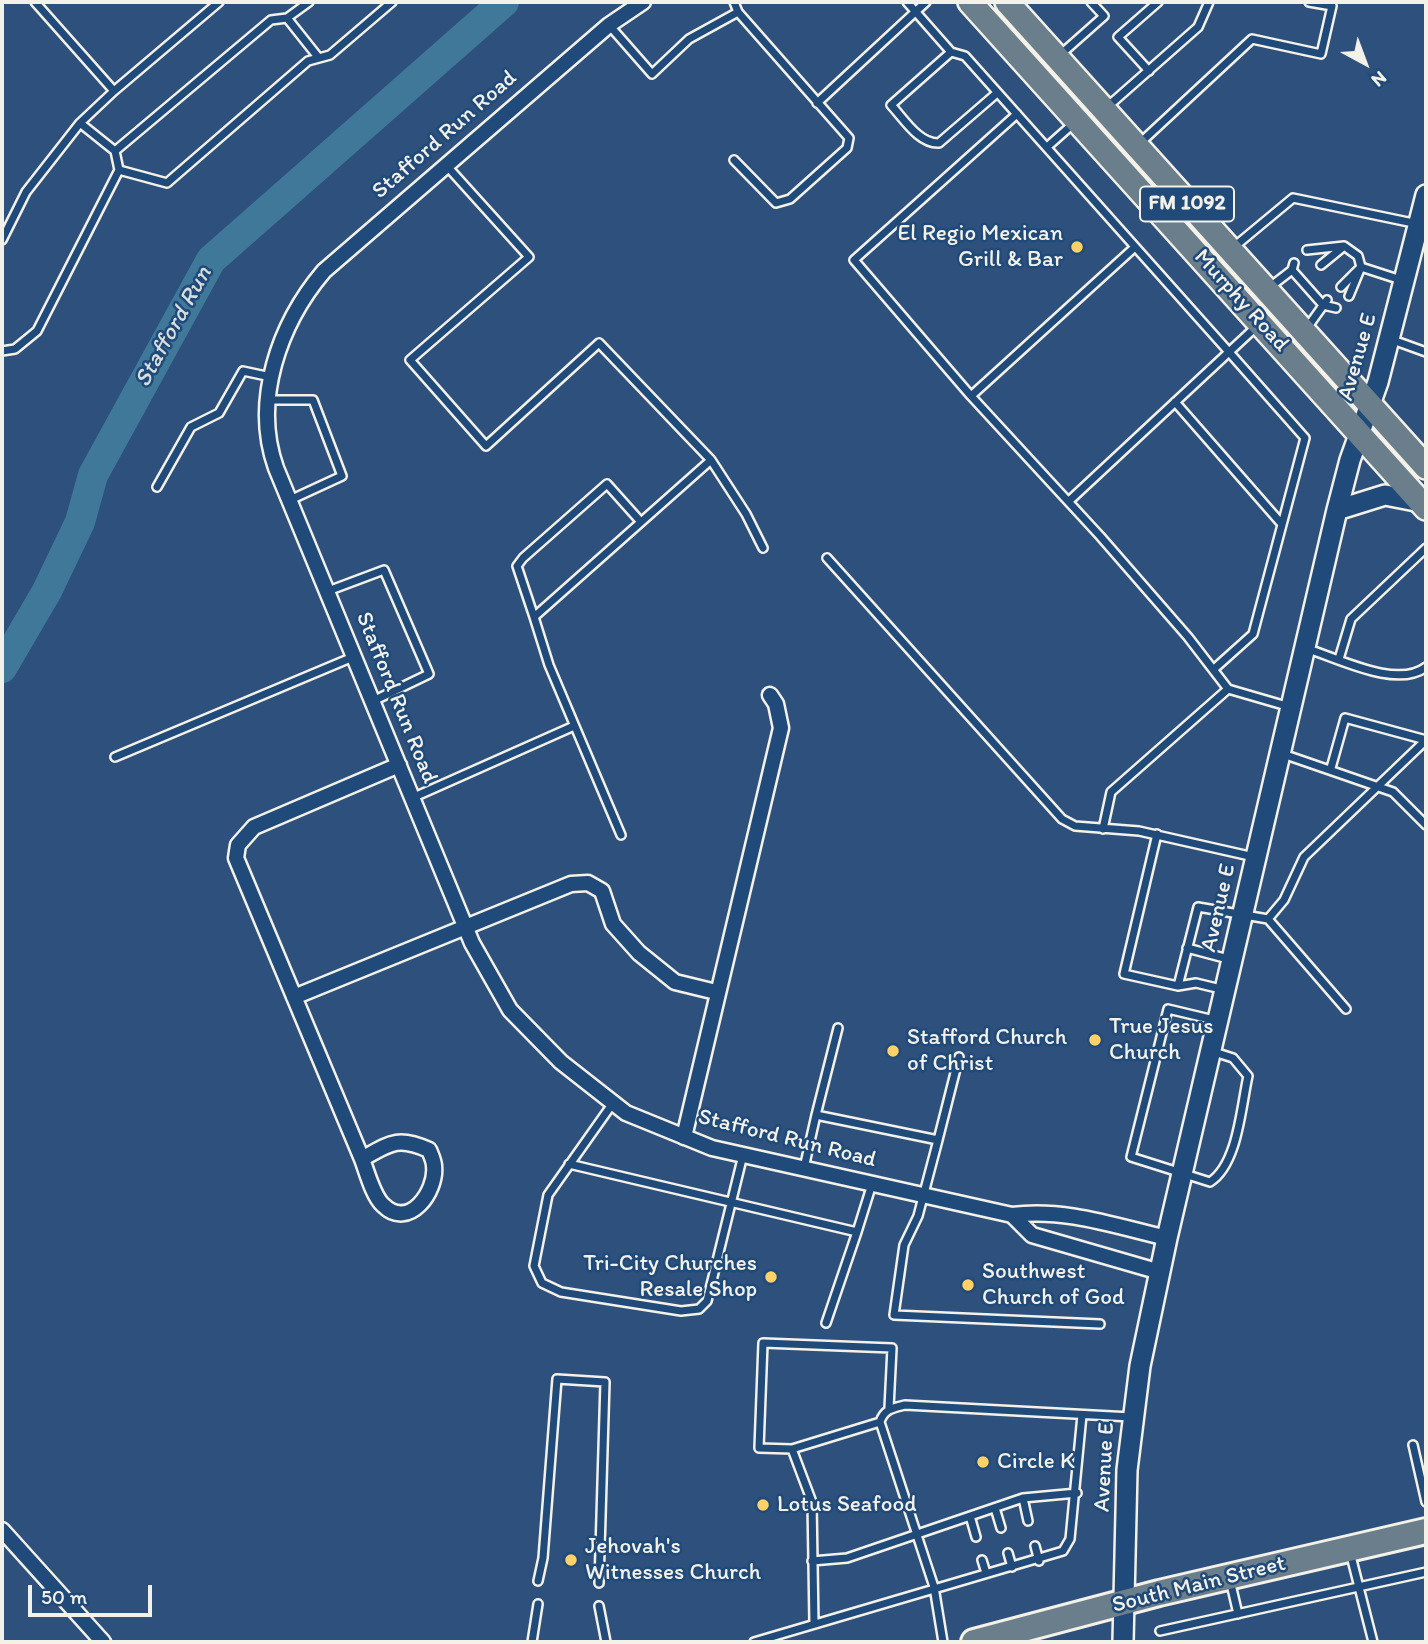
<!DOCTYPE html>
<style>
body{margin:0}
#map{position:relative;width:1428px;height:1644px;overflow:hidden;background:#2d517c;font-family:Itim,sans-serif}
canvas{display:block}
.frame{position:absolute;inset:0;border:4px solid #f4f1e8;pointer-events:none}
.north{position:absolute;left:1330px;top:28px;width:70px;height:70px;-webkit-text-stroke:5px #1f4a7a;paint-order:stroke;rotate:139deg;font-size:19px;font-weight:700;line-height:28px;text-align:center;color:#f4f1e8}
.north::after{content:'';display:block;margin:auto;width:24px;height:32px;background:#f4f1e8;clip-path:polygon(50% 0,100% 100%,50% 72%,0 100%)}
.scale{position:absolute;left:28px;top:1585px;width:124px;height:32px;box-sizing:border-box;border:4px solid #f4f1e8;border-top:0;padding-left:9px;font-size:21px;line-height:24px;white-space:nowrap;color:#f4f1e8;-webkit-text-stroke:5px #1f4a7a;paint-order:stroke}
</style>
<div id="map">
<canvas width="1428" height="1644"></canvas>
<div class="frame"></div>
<div class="north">N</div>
<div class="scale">50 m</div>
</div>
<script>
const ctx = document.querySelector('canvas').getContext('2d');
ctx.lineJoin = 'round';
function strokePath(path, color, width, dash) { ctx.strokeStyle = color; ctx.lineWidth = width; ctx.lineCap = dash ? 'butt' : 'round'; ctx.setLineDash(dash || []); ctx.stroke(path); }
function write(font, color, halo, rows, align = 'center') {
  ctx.font = font + ' Itim,sans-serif'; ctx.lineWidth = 5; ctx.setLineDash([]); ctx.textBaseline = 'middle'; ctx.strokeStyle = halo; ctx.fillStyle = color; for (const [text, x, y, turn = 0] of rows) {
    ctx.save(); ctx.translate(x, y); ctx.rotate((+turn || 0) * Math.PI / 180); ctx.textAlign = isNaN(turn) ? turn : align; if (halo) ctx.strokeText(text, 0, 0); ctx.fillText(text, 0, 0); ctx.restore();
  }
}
const river = new Path2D(`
 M 2,668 L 47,591 L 80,522 L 93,475 L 211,260 L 504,2`);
const service = new Path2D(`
 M 35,2 L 114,91 L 219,2
 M 907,2 L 951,52 L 965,56 L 1229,352 L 1258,325
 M 287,18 L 318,57
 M 609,25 L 652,74 L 689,39 L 738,12 L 734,2
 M 951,52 L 891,105 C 904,119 919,144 939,143 L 997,93
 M 1060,55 L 1104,16 L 1091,2
 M 1149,71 L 1118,37 L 1158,2
 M 817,103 L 926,2
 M 1106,108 L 1198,27 L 1209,2
 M 1017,114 L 854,260 L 971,396 L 1135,247
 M 80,123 L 115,151
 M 1139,144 L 1252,39 L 1321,54 L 1332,6 L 1309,2
 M 1047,147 L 1074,123
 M 734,160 L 776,203 L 790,199 L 847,148 L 849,138 L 738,12
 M 446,165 L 529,257 L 410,360 L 486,446 L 599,343 L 711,460 L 746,514 L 763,548
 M 119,170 L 167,183 L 308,61 L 330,55 L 392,2
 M 2,240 L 26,192 L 80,123 L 114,91
 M 1234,247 L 1293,198 L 1418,224
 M 1307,250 L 1344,246 L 1358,256 L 1361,267 L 1349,296
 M 1294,263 L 1292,270 L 1323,305 L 1336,308
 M 1321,265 L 1343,247
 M 1270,287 L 1292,270
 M 1341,287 L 1361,267 L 1404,281
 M 1307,328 L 1327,300
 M 1390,339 L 1426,352
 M 2,351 L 15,349 L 37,331 L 119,170 L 115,151 L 271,20 L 287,18 L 309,2
 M 971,396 L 1100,536 L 1188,637 L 1228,689
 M 268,400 L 313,400 L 342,476 L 290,500
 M 1175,402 L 1280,522
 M 157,487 L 191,427 L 219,413 L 243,371 L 271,377
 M 1069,501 L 1229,352 L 1305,438 L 1253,634 L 1214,669
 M 827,558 L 1062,819 L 1075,826 L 1139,831 L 1254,857
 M 328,591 L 384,570 L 429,674 L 373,701
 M 534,617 L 517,566 L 523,558 L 607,484 L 641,522
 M 1308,649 C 1340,659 1397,689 1426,667
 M 1339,659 L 1351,619 L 1426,548
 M 1283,754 L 1393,792 L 1426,825
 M 115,757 L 353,657
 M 1331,768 L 1345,718 L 1426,740
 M 412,798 L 574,726
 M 1103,829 L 1111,792 L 1228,689 L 1290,707
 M 1157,834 L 1124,974 L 1178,986 L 1196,983 L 1225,990
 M 621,835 L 549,665 L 534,617 L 711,460
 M 1268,919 L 1346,1009
 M 1187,948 L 1232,960
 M 1178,986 L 1198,907 L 1268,919 L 1284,900 L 1304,857 L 1426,740
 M 1211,1051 L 1233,1058 L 1248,1076 C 1241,1107 1238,1164 1210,1182 L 1131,1157 L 1168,1009 L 1214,1020
 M 613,1103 L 548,1195 L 534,1266 L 542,1283 L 561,1292 L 681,1311 L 699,1309 L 707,1301 L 743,1155
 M 816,1115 L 838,1028
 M 938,1140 L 959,1057
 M 569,1164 L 857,1232 L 872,1184
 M 804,1168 L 816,1115 L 938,1140 L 918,1216 L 904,1245 L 894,1315 L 1100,1324
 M 826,1323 L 857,1232
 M 1413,1445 L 1426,1502
 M 792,1449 L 759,1448 L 763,1343 L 892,1348 L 889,1408
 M 1023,1498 L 1028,1521
 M 995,1508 L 1001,1528
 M 970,1516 L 976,1537
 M 1035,1546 L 1039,1561
 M 1350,1552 L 1373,1642
 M 1008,1553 L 1012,1567
 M 982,1560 L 986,1573
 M 812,1561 L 847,1558 L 1023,1498 L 1077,1493
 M 1230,1580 L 1238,1614
 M 538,1581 L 543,1558 L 557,1379 L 605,1382 L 599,1583
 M 599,1606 L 606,1642
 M 814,1624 L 812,1502 L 792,1449 L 880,1422
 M 1160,1631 L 1426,1572
 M 532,1642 L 538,1604
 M 754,1642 L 1063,1551 L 1070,1539 L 1082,1415
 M 943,1642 L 934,1587 L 880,1422 C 884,1409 893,1408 905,1405 L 1131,1417`);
const minor = new Path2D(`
 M 643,2 L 609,25 L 324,271 C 279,324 252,401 276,468 L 472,943 L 510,1010 L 561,1062 L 626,1113 L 712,1148 L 1012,1215 C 1065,1208 1115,1226 1167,1238
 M 294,997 L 571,884 L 588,883 L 602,891 L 613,924 L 639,953 L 675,982 L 716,992
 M 684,1137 L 781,728 L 776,704 L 770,695
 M 362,1159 C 390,1143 398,1136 429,1150 C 431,1155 434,1161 434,1166 C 437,1191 409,1231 383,1205 C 373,1196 367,1172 362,1159 L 236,858 L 238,845 L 254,827 L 399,765
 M 1012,1215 L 1032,1235 L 1160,1272
 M 2,1530 L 103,1642`);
const tertiary = new Path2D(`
 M 1337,510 L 1385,495 L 1421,502
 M 1123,1642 L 1127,1470 L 1140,1366 L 1167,1238 L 1337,510 L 1350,460 L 1378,382 L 1426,195`);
const primary = new Path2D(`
 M 970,2 L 1426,508
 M 1007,2 L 1426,467`);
const trunk = new Path2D(`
 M 974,1642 L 1159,1593 L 1426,1531`);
const markers = [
 [1077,247,7,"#ffd166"],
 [1095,1040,7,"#ffd166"],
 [893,1051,7,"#ffd166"],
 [771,1277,7,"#ffd166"],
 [968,1285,7,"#ffd166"],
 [983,1462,7,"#ffd166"],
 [763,1505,7,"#ffd166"],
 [571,1560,7,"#ffd166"]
];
const shields = [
 [1187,204,94]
];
const shieldNames = [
 ["FM 1092",1187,204]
];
const streetNames = [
 ["Stafford Run Road",445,135,-41],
 ["Murphy Road",1241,301,48],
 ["Avenue E",1358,357,-74],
 ["Stafford Run Road",396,698,68],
 ["Avenue E",1219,908,-77],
 ["Stafford Run Road",787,1139,14],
 ["Avenue E",1105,1467,-87],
 ["South Main Street",1199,1585,-14]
];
const poiNames = [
 ["El Regio Mexican",1063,234,"right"],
 ["Grill & Bar",1063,260,"right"],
 ["True Jesus",1109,1027],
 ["Church",1109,1053],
 ["Stafford Church",907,1038],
 ["of Christ",907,1064],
 ["Tri-City Churches",757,1264,"right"],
 ["Resale Shop",757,1290,"right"],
 ["Southwest",982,1272],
 ["Church of God",982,1298],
 ["Circle K",997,1462],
 ["Lotus Seafood",777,1505],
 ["Jehovah's",585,1547],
 ["Witnesses Church",585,1573]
];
const waterNames = [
 ["Stafford Run",174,327,-61]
];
strokePath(river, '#40789a', 30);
strokePath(service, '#f4f1e8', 12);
strokePath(minor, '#f4f1e8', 19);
strokePath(tertiary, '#f4f1e8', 24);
strokePath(primary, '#f4f1e8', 28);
strokePath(trunk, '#f4f1e8', 30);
strokePath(service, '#1f4a7a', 7);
strokePath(minor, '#1f4a7a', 14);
strokePath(tertiary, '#1f4a7a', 19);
strokePath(primary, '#6b7e8b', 23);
strokePath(trunk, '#6b7e8b', 24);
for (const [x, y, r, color] of markers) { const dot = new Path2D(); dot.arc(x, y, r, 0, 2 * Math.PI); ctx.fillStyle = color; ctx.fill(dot); strokePath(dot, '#1f4a7a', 2.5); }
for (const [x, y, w] of shields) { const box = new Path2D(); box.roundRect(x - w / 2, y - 17.5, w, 35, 5); ctx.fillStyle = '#1f4a7a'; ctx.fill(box); strokePath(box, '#f4f1e8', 2); }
write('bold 21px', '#f4f1e8', null, shieldNames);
write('23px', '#f4f1e8', '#1f4a7a', streetNames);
write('23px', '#f4f1e8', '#1f4a7a', poiNames, 'left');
write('italic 24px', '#d9dfdc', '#1f4a7a', waterNames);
</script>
